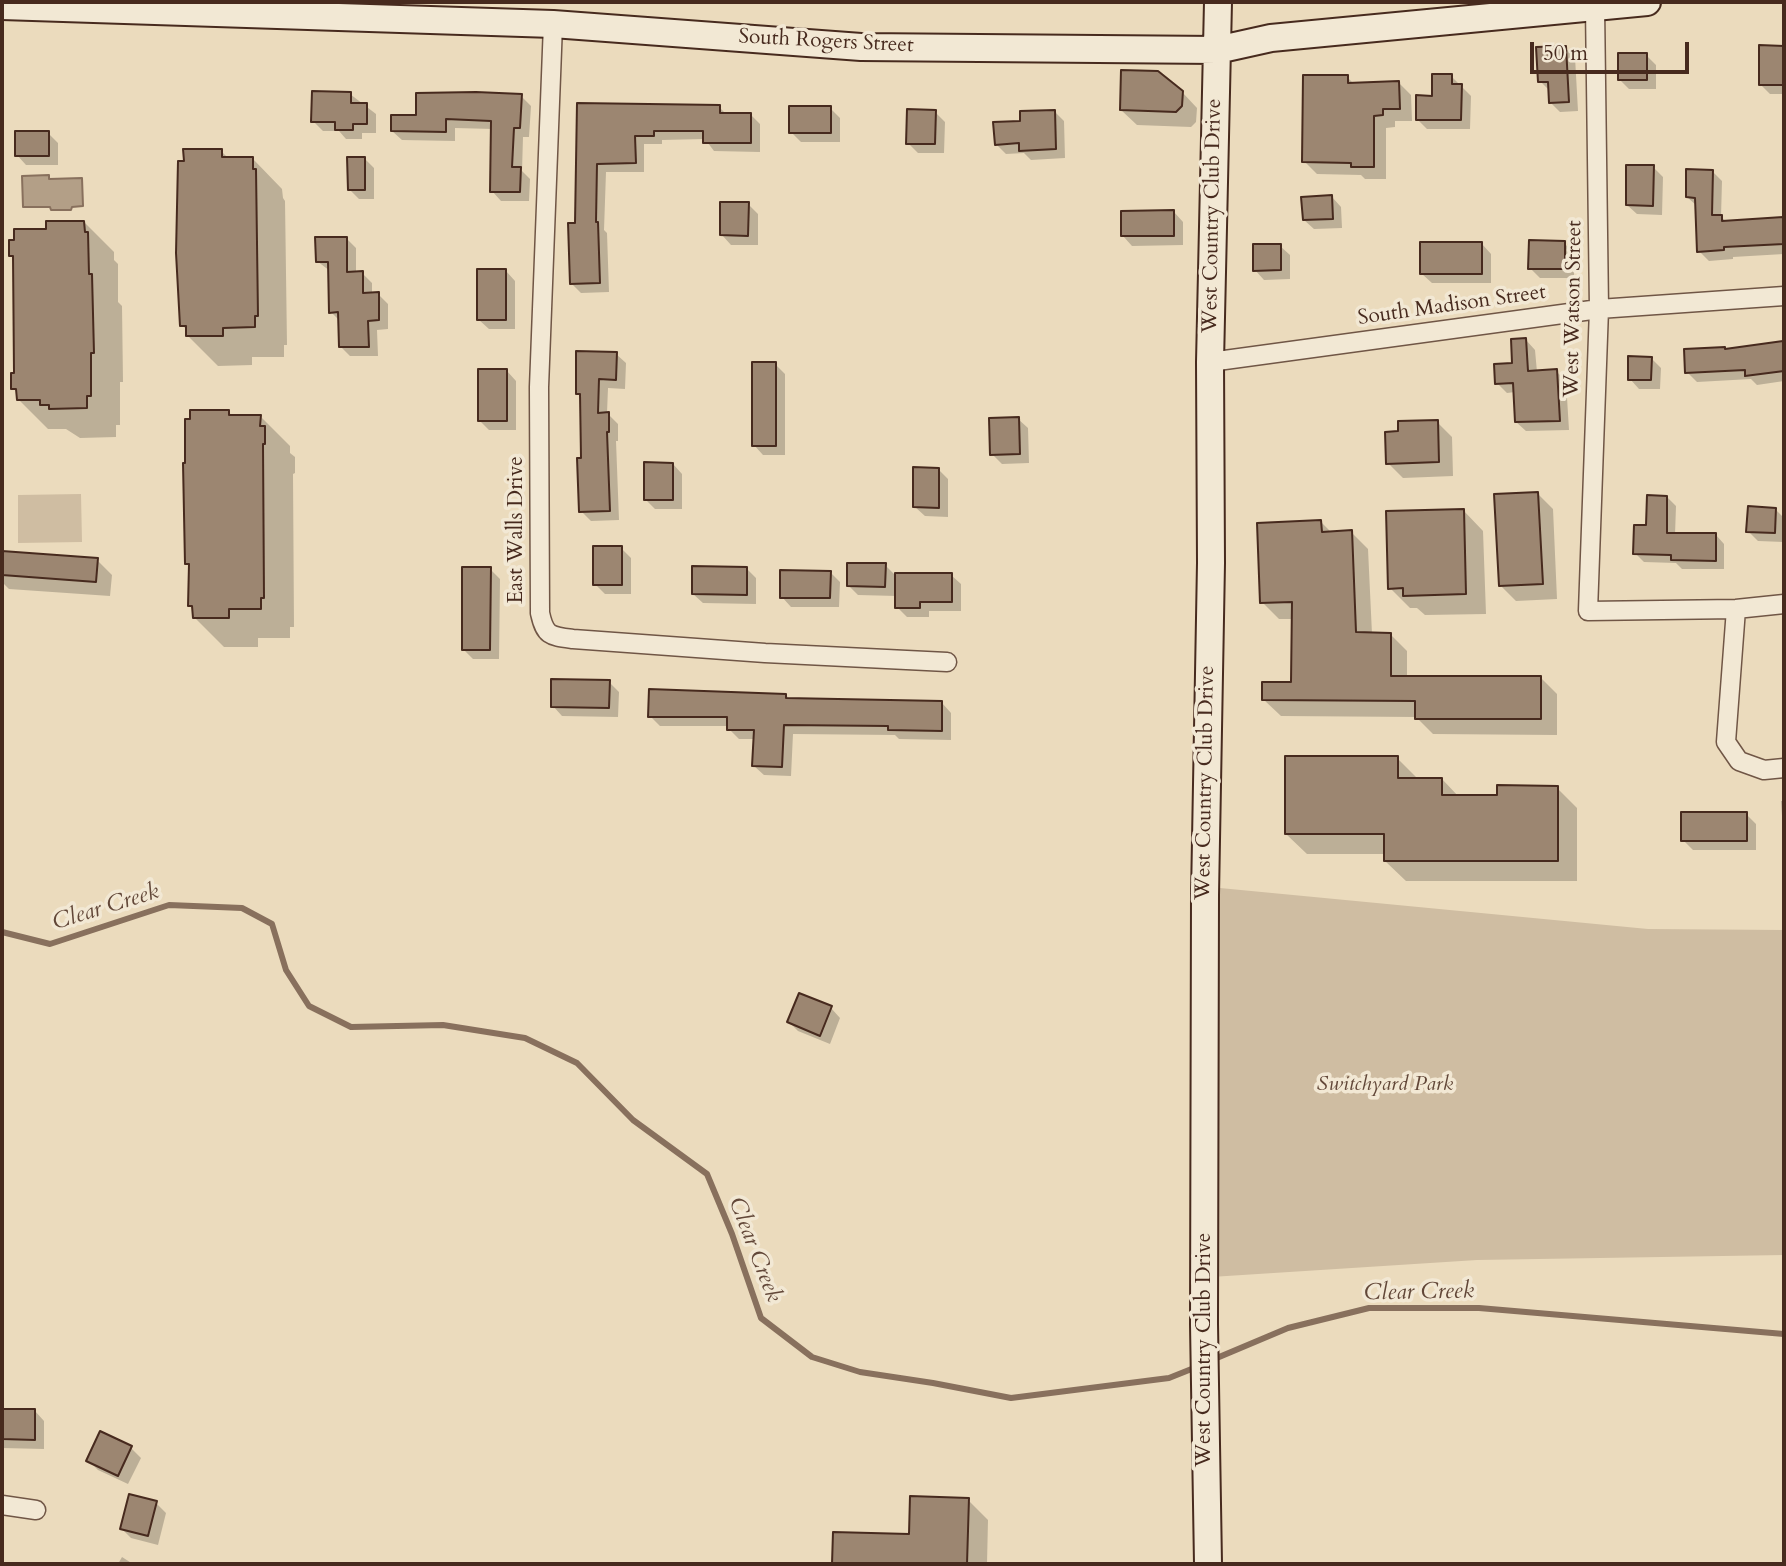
<!DOCTYPE html>
<style>
body{margin:0}
#map{position:relative;width:1786px;height:1566px;overflow:hidden;background:#ebdbbd;font-family:Cardo,serif}
canvas{display:block}
.frame{position:absolute;inset:0;border:4px solid #472a1e;pointer-events:none}
.scale{position:absolute;left:1530px;top:42px;width:159px;height:32px;box-sizing:border-box;border:4px solid #472a1e;border-top:0;padding-left:9px;font-size:21px;line-height:24px;white-space:nowrap;color:#472a1e;-webkit-text-stroke:5px #f2e8d4;paint-order:stroke}
</style>
<div id="map">
<canvas width="1786" height="1566"></canvas>
<div class="frame"></div>
<div class="scale">50 m</div>
</div>
<script>
const ctx = document.querySelector('canvas').getContext('2d');
ctx.lineJoin = 'round';
function fillPath(path, color) { ctx.fillStyle = color; ctx.fill(path, 'evenodd'); }
function strokePath(path, color, width, dash) { ctx.strokeStyle = color; ctx.lineWidth = width; ctx.lineCap = dash ? 'butt' : 'round'; ctx.setLineDash(dash || []); ctx.stroke(path); }
function write(font, color, halo, rows, align = 'center') {
  ctx.font = font + ' Cardo,serif'; ctx.lineWidth = 7; ctx.setLineDash([]); ctx.textBaseline = 'middle'; ctx.strokeStyle = halo; ctx.fillStyle = color; for (const [text, x, y, turn = 0] of rows) {
    ctx.save(); ctx.translate(x, y); ctx.rotate((+turn || 0) * Math.PI / 180); ctx.textAlign = isNaN(turn) ? turn : align; if (halo) ctx.strokeText(text, 0, 0); ctx.fillText(text, 0, 0); ctx.restore();
  }
}
const green = new Path2D(`
 M 81,494 L 82,542 L 18,543 L 18,495 Z
 M 1199,886 L 1648,929 L 1784,930 L 1784,1255 L 1477,1260 L 1211,1277 Z`);
const water = new Path2D(`
 M 49,175 L 49,179 L 82,178 L 83,206 L 72,207 L 71,210 L 51,210 L 50,207 L 23,207 L 22,176 Z`);
const shadow = new Path2D(`
 M 1761,47 L 1784,47 L 1784,94 L 1770,94 L 1760,84 Z
 M 1565,48 L 1575,57 L 1578,111 L 1560,112 L 1550,102 L 1550,91 L 1540,81 Z
 M 1646,55 L 1656,65 L 1656,89 L 1629,89 L 1619,79 Z
 M 1451,76 L 1471,96 L 1470,129 L 1427,129 L 1417,119 Z
 M 1347,77 L 1354,84 L 1398,82 L 1411,95 L 1412,121 L 1395,121 L 1395,127 L 1386,128 L 1386,179 L 1365,179 L 1361,175 L 1317,174 L 1304,161 Z
 M 1182,92 L 1197,108 L 1196,122 L 1191,127 L 1137,125 L 1121,110 Z
 M 350,94 L 376,114 L 376,133 L 362,133 L 362,139 L 346,139 L 339,131 L 323,131 L 313,121 Z
 M 521,96 L 531,106 L 529,137 L 523,137 L 522,171 L 530,179 L 529,201 L 501,201 L 492,191 L 493,129 L 455,128 L 455,141 L 402,140 L 392,131 L 417,117 Z
 M 579,105 L 719,107 L 727,115 L 751,115 L 760,124 L 760,152 L 714,151 L 705,139 L 662,140 L 662,144 L 644,144 L 644,172 L 606,172 L 604,230 L 607,233 L 609,292 L 581,293 L 572,284 L 577,224 Z
 M 830,108 L 840,118 L 840,142 L 801,142 L 791,132 Z
 M 1054,111 L 1064,121 L 1065,158 L 1031,160 L 1024,153 L 1006,154 L 996,144 L 1022,122 Z
 M 935,112 L 945,122 L 944,153 L 918,153 L 908,143 Z
 M 48,133 L 58,143 L 58,165 L 26,165 L 17,155 Z
 M 221,151 L 229,159 L 253,159 L 282,189 L 283,198 L 285,201 L 287,345 L 284,345 L 284,357 L 252,357 L 252,365 L 218,366 L 188,336 L 188,331 L 182,325 Z
 M 364,158 L 374,168 L 374,199 L 359,199 L 349,189 Z
 M 1653,167 L 1663,177 L 1662,215 L 1637,214 L 1627,205 Z
 M 1712,171 L 1722,181 L 1721,217 L 1727,222 L 1784,219 L 1784,254 L 1733,257 L 1733,259 L 1709,261 L 1699,251 L 1697,206 L 1687,197 Z
 M 1332,197 L 1341,207 L 1342,228 L 1314,229 L 1304,220 Z
 M 748,204 L 758,214 L 758,245 L 731,245 L 722,235 Z
 M 1174,212 L 1183,222 L 1183,245 L 1132,246 L 1123,236 Z
 M 84,222 L 114,252 L 114,260 L 118,264 L 118,302 L 122,306 L 123,382 L 120,382 L 120,425 L 116,425 L 116,437 L 80,438 L 66,429 L 48,429 L 18,399 L 18,393 L 13,388 L 16,374 L 15,260 L 11,256 L 48,230 Z
 M 346,238 L 356,248 L 356,273 L 362,273 L 372,283 L 372,294 L 378,294 L 388,304 L 388,329 L 377,330 L 378,356 L 350,356 L 341,347 L 340,321 L 331,312 L 330,271 L 317,261 Z
 M 1564,243 L 1574,253 L 1574,278 L 1540,278 L 1530,268 Z
 M 1482,244 L 1491,254 L 1491,283 L 1432,283 L 1422,274 Z
 M 1280,246 L 1290,255 L 1290,279 L 1264,280 L 1255,270 Z
 M 506,271 L 515,281 L 515,329 L 489,329 L 479,320 Z
 M 1526,340 L 1535,350 L 1537,372 L 1556,371 L 1566,381 L 1569,430 L 1526,431 L 1516,422 L 1515,392 L 1507,393 L 1497,383 L 1514,364 Z
 M 1784,342 L 1784,381 L 1757,385 L 1751,379 L 1697,382 L 1687,372 L 1726,351 Z
 M 616,354 L 626,363 L 625,389 L 608,388 L 607,413 L 618,424 L 618,441 L 616,441 L 619,520 L 591,521 L 581,511 L 582,397 L 577,393 Z
 M 1651,358 L 1661,368 L 1660,389 L 1639,389 L 1630,379 Z
 M 775,364 L 785,374 L 785,455 L 763,455 L 754,445 Z
 M 507,371 L 516,381 L 516,430 L 489,430 L 479,420 Z
 M 228,412 L 233,416 L 260,416 L 290,446 L 290,453 L 295,457 L 295,473 L 293,474 L 294,627 L 290,627 L 290,638 L 258,638 L 258,647 L 224,647 L 194,617 L 194,609 L 190,605 L 190,567 L 186,563 Z
 M 1018,419 L 1028,428 L 1029,463 L 1002,464 L 992,454 Z
 M 1437,422 L 1452,437 L 1453,476 L 1403,478 L 1388,463 L 1400,433 Z
 M 673,464 L 682,474 L 682,509 L 655,509 L 645,499 Z
 M 938,469 L 948,479 L 948,517 L 925,516 L 915,507 Z
 M 1538,494 L 1553,509 L 1557,599 L 1516,601 L 1501,586 Z
 M 1667,497 L 1676,506 L 1675,535 L 1716,535 L 1724,544 L 1724,569 L 1682,569 L 1676,563 L 1644,562 L 1635,553 Z
 M 1463,510 L 1483,531 L 1486,614 L 1425,615 L 1417,608 L 1410,608 L 1390,588 Z
 M 1776,510 L 1784,518 L 1784,542 L 1758,541 L 1748,531 Z
 M 1321,522 L 1332,533 L 1351,532 L 1368,549 L 1372,634 L 1390,634 L 1407,651 L 1407,677 L 1541,678 L 1557,694 L 1557,735 L 1433,734 L 1416,717 L 1281,716 L 1264,700 L 1293,684 L 1293,619 L 1279,619 L 1262,602 Z
 M 621,548 L 631,558 L 631,594 L 605,594 L 595,584 Z
 M 2,553 L 97,560 L 112,575 L 110,596 L 9,589 L 2,582 Z
 M 885,565 L 895,575 L 951,575 L 961,584 L 961,611 L 929,611 L 929,617 L 907,617 L 897,607 L 897,596 L 858,595 L 848,585 Z
 M 746,568 L 756,578 L 756,604 L 703,603 L 693,594 Z
 M 490,569 L 500,579 L 499,659 L 473,659 L 463,649 Z
 M 830,572 L 840,582 L 839,607 L 791,607 L 782,597 Z
 M 609,682 L 619,692 L 618,717 L 562,716 L 553,706 Z
 M 786,695 L 790,700 L 942,703 L 951,713 L 951,740 L 899,739 L 895,735 L 793,734 L 791,776 L 764,775 L 754,766 L 755,739 L 739,739 L 729,729 L 729,726 L 660,726 L 650,716 Z
 M 1397,758 L 1417,778 L 1442,779 L 1459,797 L 1499,797 L 1557,788 L 1577,808 L 1577,881 L 1406,881 L 1385,861 L 1385,854 L 1307,854 L 1286,834 Z
 M 1781,801 L 1784,801 L 1784,846 Z
 M 1746,814 L 1756,824 L 1756,850 L 1693,850 L 1683,840 Z
 M 831,1008 L 840,1018 L 830,1044 L 798,1031 L 789,1022 Z
 M 2,1410 L 35,1411 L 44,1421 L 44,1449 L 2,1448 Z
 M 131,1448 L 141,1458 L 128,1484 L 98,1470 L 88,1460 Z
 M 968,1500 L 988,1520 L 987,1564 L 834,1564 L 835,1533 L 911,1536 Z
 M 156,1503 L 166,1513 L 158,1545 L 131,1538 L 122,1529 Z
 M 122,1557 L 133,1564 L 118,1564 Z`);
const stream = new Path2D(`
 M 2,932 L 50,944 L 169,905 L 242,908 L 272,924 L 286,970 L 309,1006 L 351,1027 L 443,1025 L 525,1038 L 577,1063 L 633,1120 L 707,1174 L 732,1234 L 761,1318 L 812,1357 L 860,1372 L 933,1383 L 1011,1398 L 1169,1378 L 1199,1366
 M 1212,1360 L 1288,1328 L 1369,1308 L 1479,1308 L 1784,1334`);
const building = new Path2D(`
 M 1759,45 L 1784,46 L 1784,85 L 1759,85 Z
 M 1566,46 L 1569,102 L 1549,103 L 1548,82 L 1538,82 L 1536,47 Z
 M 1618,53 L 1647,53 L 1647,80 L 1618,80 Z
 M 1121,70 L 1158,71 L 1183,91 L 1182,106 L 1176,112 L 1120,110 Z
 M 1432,74 L 1452,74 L 1452,84 L 1462,84 L 1461,120 L 1416,120 L 1416,95 L 1432,96 Z
 M 1303,75 L 1348,75 L 1348,83 L 1399,81 L 1400,109 L 1383,109 L 1383,115 L 1374,116 L 1374,167 L 1351,167 L 1351,163 L 1302,162 Z
 M 312,91 L 351,92 L 351,103 L 367,103 L 367,124 L 353,124 L 353,130 L 335,130 L 335,122 L 311,122 Z
 M 476,92 L 522,94 L 520,128 L 514,128 L 512,167 L 521,167 L 520,192 L 490,192 L 491,121 L 446,119 L 446,132 L 391,131 L 391,115 L 416,115 L 416,93 Z
 M 577,103 L 720,105 L 720,113 L 751,113 L 751,143 L 703,143 L 703,131 L 654,131 L 654,136 L 635,136 L 636,163 L 597,164 L 596,222 L 598,222 L 600,283 L 570,284 L 568,223 L 575,223 Z
 M 789,106 L 831,106 L 831,133 L 789,133 Z
 M 907,109 L 936,110 L 935,144 L 906,144 Z
 M 1055,110 L 1056,149 L 1019,151 L 1019,143 L 995,145 L 993,122 L 1020,121 L 1020,111 Z
 M 15,131 L 49,131 L 49,156 L 15,156 Z
 M 183,149 L 222,149 L 222,157 L 253,157 L 253,169 L 256,169 L 258,316 L 255,316 L 255,327 L 223,328 L 223,336 L 186,336 L 186,326 L 180,326 L 176,253 L 178,161 L 184,161 Z
 M 347,157 L 365,157 L 365,190 L 348,190 Z
 M 1626,165 L 1654,165 L 1653,206 L 1626,205 Z
 M 1686,169 L 1713,170 L 1712,215 L 1722,215 L 1722,221 L 1783,217 L 1784,244 L 1724,247 L 1724,250 L 1697,252 L 1695,198 L 1686,197 Z
 M 1332,195 L 1333,219 L 1303,220 L 1301,197 Z
 M 720,202 L 749,202 L 748,236 L 720,235 Z
 M 1174,210 L 1174,236 L 1121,236 L 1121,211 Z
 M 46,221 L 84,221 L 85,232 L 88,232 L 89,274 L 92,274 L 94,353 L 91,353 L 91,396 L 87,396 L 87,408 L 49,409 L 49,405 L 40,405 L 40,400 L 17,400 L 16,389 L 11,389 L 11,373 L 14,373 L 13,256 L 9,256 L 9,240 L 14,240 L 14,229 L 46,229 Z
 M 315,237 L 347,237 L 347,272 L 363,271 L 363,293 L 379,292 L 379,320 L 368,321 L 369,347 L 339,347 L 338,312 L 329,313 L 328,262 L 316,262 Z
 M 1529,240 L 1565,241 L 1565,269 L 1528,269 Z
 M 1420,242 L 1482,242 L 1482,274 L 1420,274 Z
 M 1253,244 L 1281,244 L 1281,270 L 1253,271 Z
 M 477,269 L 506,269 L 506,320 L 477,320 Z
 M 1526,338 L 1528,371 L 1557,369 L 1560,421 L 1515,422 L 1513,383 L 1495,384 L 1494,364 L 1512,363 L 1511,339 Z
 M 1783,341 L 1784,371 L 1745,376 L 1745,370 L 1685,373 L 1684,349 L 1725,347 L 1725,349 Z
 M 576,351 L 617,352 L 616,380 L 599,379 L 598,413 L 609,412 L 609,432 L 607,432 L 610,511 L 579,512 L 577,458 L 581,458 L 580,394 L 576,394 Z
 M 1628,356 L 1652,357 L 1651,380 L 1628,380 Z
 M 752,362 L 776,362 L 776,446 L 752,446 Z
 M 478,369 L 507,369 L 507,421 L 478,421 Z
 M 190,410 L 229,410 L 229,415 L 261,415 L 260,426 L 265,426 L 265,444 L 263,444 L 264,598 L 261,598 L 261,609 L 229,609 L 229,618 L 193,618 L 192,606 L 188,606 L 189,564 L 185,564 L 183,463 L 185,463 L 185,419 L 190,419 Z
 M 1019,417 L 1020,454 L 990,455 L 989,418 Z
 M 1438,420 L 1439,462 L 1386,464 L 1385,432 L 1398,431 L 1398,421 Z
 M 644,462 L 673,463 L 673,500 L 644,500 Z
 M 913,467 L 939,468 L 939,508 L 913,507 Z
 M 1538,492 L 1543,584 L 1499,586 L 1494,494 Z
 M 1647,495 L 1667,496 L 1667,533 L 1716,533 L 1716,561 L 1671,560 L 1671,555 L 1633,554 L 1634,525 L 1646,525 Z
 M 1748,506 L 1776,508 L 1775,533 L 1746,532 Z
 M 1464,509 L 1466,594 L 1403,596 L 1403,588 L 1388,589 L 1386,511 Z
 M 1321,520 L 1322,532 L 1352,530 L 1356,632 L 1391,633 L 1391,676 L 1541,676 L 1541,719 L 1415,719 L 1415,701 L 1262,700 L 1262,682 L 1291,682 L 1292,602 L 1260,603 L 1257,523 Z
 M 593,546 L 622,546 L 622,585 L 593,585 Z
 M 2,551 L 98,558 L 96,582 L 2,575 Z
 M 847,563 L 886,563 L 885,587 L 847,586 Z
 M 692,566 L 747,567 L 747,595 L 692,594 Z
 M 462,567 L 491,567 L 490,650 L 462,650 Z
 M 780,570 L 831,571 L 830,598 L 780,598 Z
 M 895,573 L 952,573 L 952,602 L 920,602 L 920,608 L 895,608 Z
 M 551,679 L 610,680 L 609,708 L 551,707 Z
 M 649,689 L 786,694 L 786,698 L 942,701 L 942,731 L 888,730 L 888,726 L 784,725 L 782,767 L 752,766 L 754,730 L 727,730 L 727,717 L 648,717 Z
 M 1285,756 L 1398,756 L 1398,778 L 1442,778 L 1442,795 L 1497,795 L 1497,785 L 1558,786 L 1558,861 L 1384,861 L 1384,834 L 1285,834 Z
 M 1681,812 L 1747,812 L 1747,841 L 1681,841 Z
 M 799,993 L 832,1006 L 820,1036 L 787,1022 Z
 M 2,1409 L 35,1409 L 35,1440 L 2,1439 Z
 M 100,1431 L 132,1446 L 118,1476 L 86,1461 Z
 M 129,1494 L 157,1501 L 148,1536 L 120,1529 Z
 M 910,1496 L 969,1498 L 967,1564 L 832,1564 L 833,1532 L 909,1534 Z`);
const street = new Path2D(`
 M 1595,7 L 1599,309 L 1588,611 L 1736,609 L 1784,604
 M 553,24 L 539,387 L 540,613 C 545,636 550,636 573,639 L 765,653 L 947,662
 M 1210,362 L 1599,309 L 1784,296
 M 1736,609 L 1726,742 L 1739,761 L 1764,770 L 1784,768
 M 2,1505 L 36,1510`);
const secondary = new Path2D(`
 M 2,6 L 553,24 L 861,47 L 1217,50 L 1271,38 L 1647,2
 M 1208,1564 L 1204,1324 L 1205,895 L 1211,563 L 1210,362 L 1218,2`);
const streetNames = [
 ["South Rogers Street",826,42,3],
 ["West Country Club Drive",1213,216,-89],
 ["South Madison Street",1452,306,-8],
 ["West Watson Street",1574,309,-89],
 ["East Walls Drive",517,530,-90],
 ["West Country Club Drive",1206,783,-89],
 ["West Country Club Drive",1205,1350,-90]
];
const parkNames = [
 ["Switchyard Park",1385,1085]
];
const waterNames = [
 ["Clear Creek",106,908,-17],
 ["Clear Creek",754,1250,69],
 ["Clear Creek",1419,1293,-1]
];
fillPath(green, '#cfbda2');
fillPath(water, '#b39f87');
strokePath(water, '#88705d', 2);
fillPath(shadow, '#0003');
strokePath(stream, '#88705d', 6);
fillPath(building, '#9c8671');
strokePath(building, '#472a1e', 2);
strokePath(street, '#705646', 21);
strokePath(secondary, '#472a1e', 30);
strokePath(street, '#f2e8d4', 18);
strokePath(secondary, '#f2e8d4', 26);
write('21px', '#472a1e', '#f2e8d4', streetNames);
write('italic 21px', '#624738', '#f2e8d4', parkNames);
write('italic 23px', '#624738', '#f2e8d4', waterNames);
</script>
